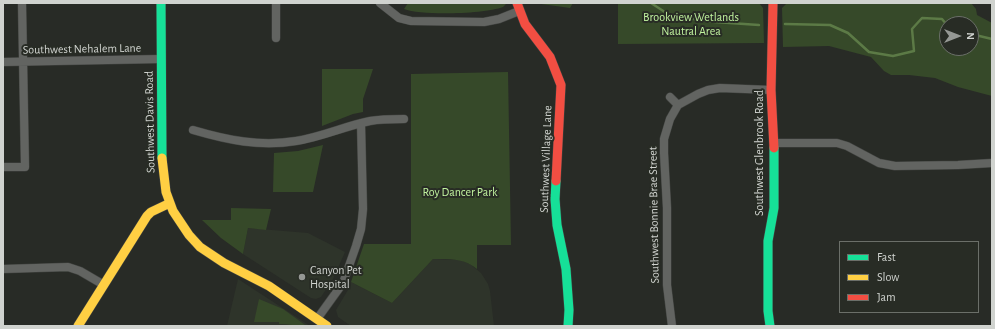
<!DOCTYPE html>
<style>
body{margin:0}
#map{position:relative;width:995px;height:329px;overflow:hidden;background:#282b26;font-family:"Alegreya Sans",sans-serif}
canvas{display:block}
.frame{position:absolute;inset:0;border:4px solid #d0d3cf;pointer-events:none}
.legend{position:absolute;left:839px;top:241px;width:140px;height:72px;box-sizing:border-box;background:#282c25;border:1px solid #6b6f69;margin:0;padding:5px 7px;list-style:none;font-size:12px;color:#d0d3cf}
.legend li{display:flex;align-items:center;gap:8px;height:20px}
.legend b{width:20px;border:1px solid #6b6f69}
.north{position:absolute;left:939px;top:16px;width:40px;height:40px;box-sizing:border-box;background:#282c25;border:1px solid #6b6f69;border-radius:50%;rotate:90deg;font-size:11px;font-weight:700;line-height:16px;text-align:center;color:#d0d3cf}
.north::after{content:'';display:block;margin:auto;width:14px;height:18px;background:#959894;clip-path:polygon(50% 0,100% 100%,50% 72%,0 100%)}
</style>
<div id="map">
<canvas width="995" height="329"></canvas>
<div class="frame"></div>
<ul class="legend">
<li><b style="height:5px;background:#16e098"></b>Fast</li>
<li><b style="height:5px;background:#ffcf43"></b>Slow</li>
<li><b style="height:5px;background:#f24e42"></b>Jam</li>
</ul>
<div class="north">N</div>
</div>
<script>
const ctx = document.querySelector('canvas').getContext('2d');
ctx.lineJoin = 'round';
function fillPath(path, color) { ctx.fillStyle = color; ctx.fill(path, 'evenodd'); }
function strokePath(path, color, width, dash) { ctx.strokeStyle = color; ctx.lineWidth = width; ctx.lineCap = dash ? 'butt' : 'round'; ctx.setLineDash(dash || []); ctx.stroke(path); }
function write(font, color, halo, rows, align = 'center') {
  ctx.font = font + ' "Alegreya Sans",sans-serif'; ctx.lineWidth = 4; ctx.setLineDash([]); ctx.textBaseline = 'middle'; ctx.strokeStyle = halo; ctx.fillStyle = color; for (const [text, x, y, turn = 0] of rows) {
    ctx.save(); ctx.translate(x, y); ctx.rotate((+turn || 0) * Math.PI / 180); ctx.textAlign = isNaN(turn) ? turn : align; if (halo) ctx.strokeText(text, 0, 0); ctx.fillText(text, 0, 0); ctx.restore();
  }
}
const built = new Path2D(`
 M 248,228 L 308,233 L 345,252 L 333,279 L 321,297 L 316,299 L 311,298 L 243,254 Z
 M 433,259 L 460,260 L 470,264 L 481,273 L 488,284 L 490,291 L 494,326 L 354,326 L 352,325 L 351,326 L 338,317 L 336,310 L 351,285 L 351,282 L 392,303 Z
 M 238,279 L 307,324 L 309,326 L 227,326 Z`);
const green = new Path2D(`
 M 408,3 L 505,3 L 506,4 L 503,7 C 484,14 422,16 404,9 Z
 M 534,3 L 573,3 L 570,8 Z
 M 618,3 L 759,3 L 763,8 L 764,43 L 618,44 Z
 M 787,3 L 971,3 L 976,9 L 977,15 L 992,23 L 992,96 L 958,87 L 935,78 L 909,75 L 891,75 L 884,71 L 871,57 L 829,46 L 783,47 L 782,8 ZM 947,24 L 971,24 L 971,48 L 947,48 Z
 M 322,69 L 373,69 L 363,99 L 363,112 L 353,114 L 322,126 Z
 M 508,72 L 511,245 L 477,245 L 477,269 C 464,258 449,259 433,259 L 392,303 L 351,282 L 364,244 L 411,244 L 411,74 Z
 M 323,145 L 313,192 L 273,192 L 274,153 L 298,151 Z
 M 231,208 L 271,209 L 266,230 L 248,228 L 243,254 L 221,238 L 202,220 L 231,220 Z
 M 259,299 L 283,309 L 305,325 L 305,326 C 296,326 288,324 279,324 L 279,322 L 254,322 Z`);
const stream = new Path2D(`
 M 651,3 L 671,16 L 715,22 L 759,25
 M 785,24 L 830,25 L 848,33 L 869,52 L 893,56 L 914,51 L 912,29 L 922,18 L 942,19 L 947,25
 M 971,34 L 992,39`);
const street = new Path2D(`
 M 276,3 L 276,38
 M 380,3 L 399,18 L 411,21 L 484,22 L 499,19 L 519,11
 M 3,62 L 161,59
 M 670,97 L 678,105
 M 193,130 C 227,140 260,147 296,141 C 322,137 345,126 370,121 C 381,119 393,119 404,119
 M 774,143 L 837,143 L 847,146 L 879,163 L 895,166 L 958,165 L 992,163
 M 3,167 L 25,167 L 22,3
 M 3,269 L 68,267 L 80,271 L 104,285
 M 317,319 L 343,283 L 356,246 L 361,229 L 363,209 L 361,123
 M 672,326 L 667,285 L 667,208 L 664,153 L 664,139 L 670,119 L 678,105 L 698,94 L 708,90 L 720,88 L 771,90`);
const fast = new Path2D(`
 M 161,3 L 162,158
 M 556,181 L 555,199 L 557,225 L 566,269 L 569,310 L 568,326
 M 770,326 L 768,311 L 768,241 L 774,208 L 774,148`);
const slow = new Path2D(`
 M 162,158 L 166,192 L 173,211 L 189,235 L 200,247 L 224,263 L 269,286 L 327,326
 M 78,326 L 147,216 L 151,212 L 170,203`);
const jam = new Path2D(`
 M 517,3 L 525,24 L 550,57 L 561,85 L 556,181
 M 773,3 L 771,90 L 774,148`);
const markers = [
 [302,277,4,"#959894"]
];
const parkNames = [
 ["Brookview Wetlands",691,17],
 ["Nautral Area",691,31],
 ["Roy Dancer Park",460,192]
];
const streetNames = [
 ["Southwest Nehalem Lane",82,49,-1],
 ["Southwest Davis Road",150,122,-91],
 ["Southwest Glenbrook Road",759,153,-90],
 ["Southwest Village Lane",546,159,-88],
 ["Southwest Bonnie Brae Street",654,215,-91]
];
const poiNames = [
 ["Canyon Pet",310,270],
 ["Hospital",310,284]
];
fillPath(built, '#2e342a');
fillPath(green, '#364929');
strokePath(stream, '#5c7a46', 2.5);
strokePath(street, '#434542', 9);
strokePath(fast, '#434542', 10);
strokePath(slow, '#434542', 10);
strokePath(jam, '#434542', 10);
strokePath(street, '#626461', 8);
strokePath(fast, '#16e098', 9);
strokePath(slow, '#ffcf43', 9);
strokePath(jam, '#f24e42', 9);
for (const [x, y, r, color] of markers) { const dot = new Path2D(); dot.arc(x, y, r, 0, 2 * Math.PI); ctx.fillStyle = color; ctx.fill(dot); strokePath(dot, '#282c25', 1.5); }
write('12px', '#c1f39f', '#282c25', parkNames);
write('12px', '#d0d3cf', '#282c25', streetNames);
write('12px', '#d0d3cf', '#282c25', poiNames, 'left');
</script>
